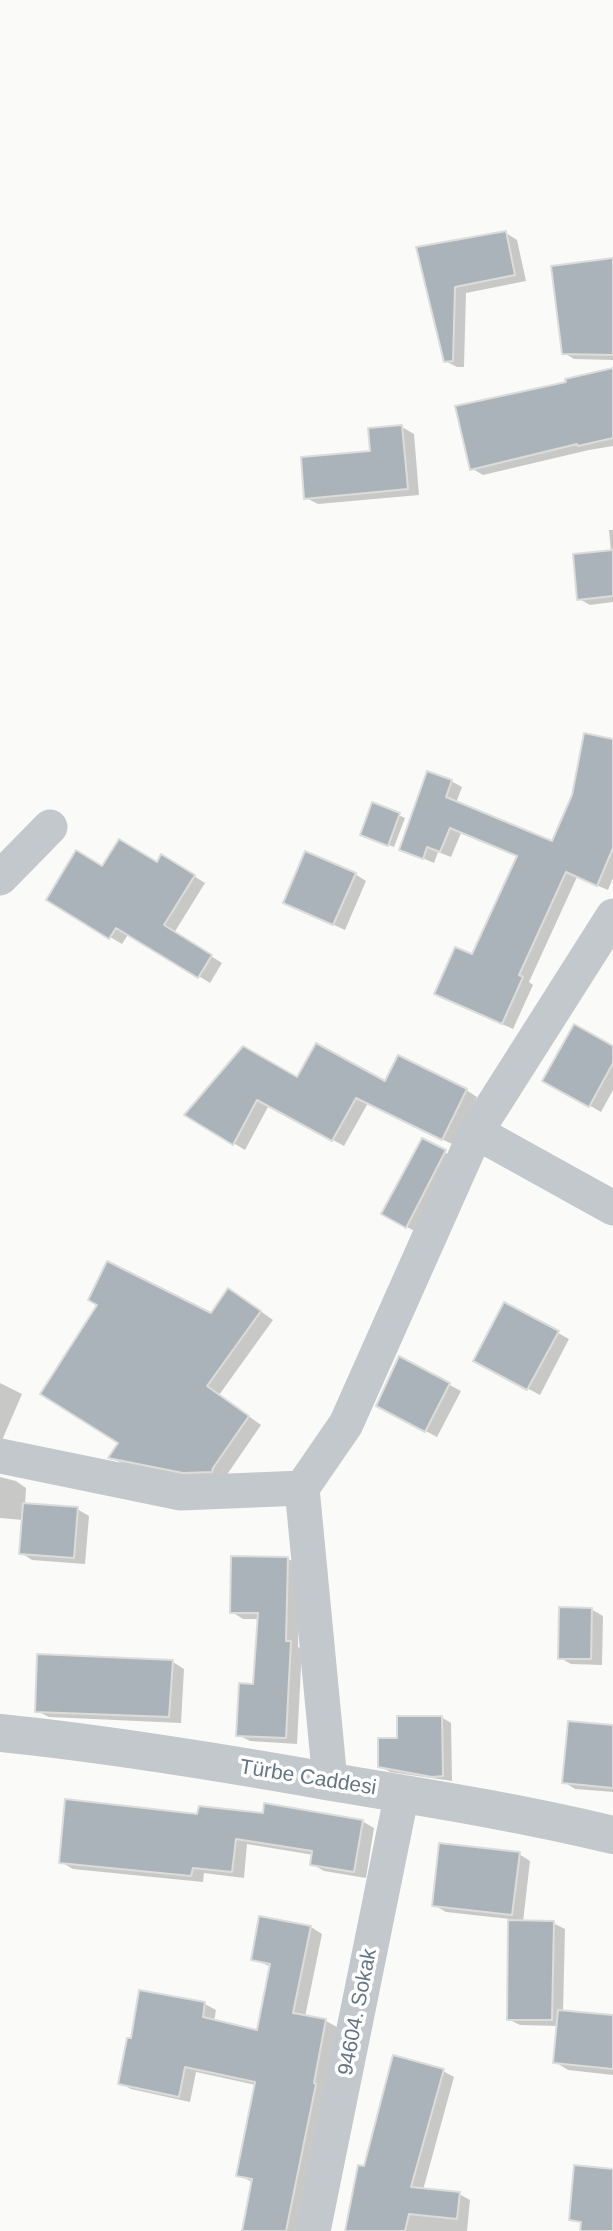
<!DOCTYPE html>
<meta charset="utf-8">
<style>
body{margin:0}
canvas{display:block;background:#fafaf8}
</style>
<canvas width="613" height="2231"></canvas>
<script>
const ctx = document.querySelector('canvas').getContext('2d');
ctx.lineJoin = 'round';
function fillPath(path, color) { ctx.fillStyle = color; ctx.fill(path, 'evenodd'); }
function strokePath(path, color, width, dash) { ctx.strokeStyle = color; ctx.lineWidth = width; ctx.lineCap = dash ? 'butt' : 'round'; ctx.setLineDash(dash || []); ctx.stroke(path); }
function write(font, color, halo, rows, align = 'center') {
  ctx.font = font + ' Helvetica,sans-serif'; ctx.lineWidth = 7; ctx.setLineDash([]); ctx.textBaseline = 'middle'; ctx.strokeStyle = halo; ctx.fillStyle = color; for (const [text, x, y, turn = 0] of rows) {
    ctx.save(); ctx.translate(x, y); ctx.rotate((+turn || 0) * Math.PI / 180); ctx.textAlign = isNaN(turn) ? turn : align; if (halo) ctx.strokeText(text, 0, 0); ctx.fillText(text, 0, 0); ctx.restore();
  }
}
const shadow = new Path2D(`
 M 506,233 L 517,240 L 526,281 L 466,293 L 464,367 L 457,367 L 445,361 L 418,249 Z
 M 613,260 L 613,360 L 574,359 L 564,353 Z
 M 613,369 L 613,446 L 589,450 L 483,475 L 471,468 L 568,383 Z
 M 402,427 L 414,434 L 419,495 L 318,504 L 306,498 L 372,452 Z
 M 609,530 L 613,530 L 613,602 L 590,605 L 579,599 L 611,552 Z
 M 613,740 L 613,878 L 608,890 L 577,877 L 529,982 L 533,985 L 513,1029 L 447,999 L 473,957 L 519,857 L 461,833 L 451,857 L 438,852 L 434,863 L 401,849 L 451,781 L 462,787 L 456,803 L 553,844 Z
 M 373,804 L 405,818 L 394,847 L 367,837 Z
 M 162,856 L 205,883 L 174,933 L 222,963 L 210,983 L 129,933 L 122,944 L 48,900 L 103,868 L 157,864 Z
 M 355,874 L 366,881 L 345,930 L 297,908 Z
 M 613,1048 L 613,1090 L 601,1112 L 545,1080 Z
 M 298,1079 L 466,1090 L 477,1097 L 454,1145 L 368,1103 L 344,1146 L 269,1105 L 245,1150 L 187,1115 Z
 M 423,1140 L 456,1159 L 418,1233 L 383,1214 Z
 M 242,1298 L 273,1320 L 219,1395 L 261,1425 L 226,1476 L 198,1480 L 123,1464 L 110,1457 L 121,1443 L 99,1304 L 211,1315 Z
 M 505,1304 L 569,1339 L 540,1395 L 487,1367 Z
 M 400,1359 L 461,1391 L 437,1437 L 390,1412 Z
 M 0,1383 L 22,1394 L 0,1445 Z
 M 0,1477 L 16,1481 L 26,1488 L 25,1505 L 77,1509 L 89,1516 L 85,1564 L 32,1560 L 21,1553 L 23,1520 L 0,1518 Z
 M 287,1558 L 299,1565 L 298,1647 L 302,1649 L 297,1744 L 250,1741 L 238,1735 L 255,1686 L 259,1619 L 243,1619 L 232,1612 Z
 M 591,1609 L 603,1616 L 602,1665 L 571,1664 L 560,1658 Z
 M 173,1662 L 184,1669 L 181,1723 L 49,1717 L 37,1711 Z
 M 441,1717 L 451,1723 L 452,1781 L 390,1772 L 380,1766 L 399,1740 Z
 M 613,1727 L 613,1792 L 575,1789 L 564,1782 Z
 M 199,1816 L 362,1821 L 374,1828 L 366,1878 L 324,1871 L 312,1864 L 314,1855 L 247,1844 L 244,1878 L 204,1873 L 203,1882 L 73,1869 L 61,1862 Z
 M 519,1854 L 530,1861 L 523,1922 L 553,1923 L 565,1929 L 563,2012 L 613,2017 L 613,2075 L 568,2070 L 555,2062 L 558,2026 L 520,2025 L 508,2019 L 510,1919 L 446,1912 L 434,1905 Z
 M 311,1927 L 322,1934 L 305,2017 L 326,2021 L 337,2027 L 300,2231 L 244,2231 L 254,2183 L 238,2175 L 256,2085 L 196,2072 L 190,2102 L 131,2089 L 120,2083 L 205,2004 L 216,2010 L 214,2022 L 258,2032 L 271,1967 L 253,1959 Z
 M 443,2071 L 454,2077 L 423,2190 L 459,2194 L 470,2200 L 467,2231 L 352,2231 L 365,2168 Z`);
const building = new Path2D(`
 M 506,231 L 515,275 L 455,287 L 453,361 L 444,362 L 416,247 Z
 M 613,258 L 613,355 L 562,354 L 551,266 Z
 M 613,368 L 613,438 L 578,446 L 577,444 L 470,470 L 455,406 L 566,382 L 565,379 Z
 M 402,425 L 408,489 L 304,499 L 301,457 L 370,451 L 368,428 Z
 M 613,550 L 613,596 L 577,600 L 573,554 Z
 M 584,733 L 613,739 L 613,848 L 597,886 L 566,872 L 519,975 L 523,977 L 502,1024 L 434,994 L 455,947 L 472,954 L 517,856 L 450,828 L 440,852 L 427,847 L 423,859 L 399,850 L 427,771 L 452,780 L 446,797 L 552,841 L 572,795 Z
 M 372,802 L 400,813 L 388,846 L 360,835 Z
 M 119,839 L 157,862 L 161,854 L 195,875 L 164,925 L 212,955 L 198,978 L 116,928 L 109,939 L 46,900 L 76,850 L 102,866 Z
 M 305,851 L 356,873 L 333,925 L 283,903 Z
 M 574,1024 L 613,1046 L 613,1063 L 589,1107 L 542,1081 Z
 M 316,1043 L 385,1081 L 398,1055 L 467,1089 L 442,1140 L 356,1098 L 332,1141 L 257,1100 L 233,1145 L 184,1115 L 243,1046 L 297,1077 Z
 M 422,1138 L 446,1150 L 406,1228 L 381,1214 Z
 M 107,1261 L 211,1313 L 228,1288 L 261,1311 L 207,1386 L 249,1416 L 213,1468 L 212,1472 L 183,1473 L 108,1458 L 118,1443 L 40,1394 L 97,1305 L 88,1300 Z
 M 504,1302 L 559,1331 L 527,1390 L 473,1361 Z
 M 399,1356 L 450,1383 L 425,1432 L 376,1406 Z
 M 23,1503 L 78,1507 L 74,1558 L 19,1554 Z
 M 231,1556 L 288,1557 L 286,1641 L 291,1641 L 286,1738 L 236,1736 L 239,1683 L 253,1684 L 258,1613 L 230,1613 Z
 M 559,1607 L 592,1608 L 591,1659 L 558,1659 Z
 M 37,1654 L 173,1660 L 169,1717 L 35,1712 Z
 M 397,1716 L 442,1716 L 443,1776 L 432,1777 L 378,1767 L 378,1738 L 397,1738 Z
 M 568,1721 L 613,1725 L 613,1788 L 562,1783 Z
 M 65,1799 L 197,1814 L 199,1806 L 263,1813 L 264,1803 L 363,1820 L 354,1872 L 310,1865 L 312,1851 L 236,1839 L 232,1872 L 193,1868 L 191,1876 L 59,1863 Z
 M 439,1843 L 520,1852 L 512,1915 L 432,1906 Z
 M 259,1916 L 311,1926 L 293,2013 L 326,2019 L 314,2083 L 316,2084 L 286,2231 L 242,2231 L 252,2179 L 236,2176 L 255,2082 L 185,2067 L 179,2097 L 118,2084 L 127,2038 L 131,2038 L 139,1990 L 205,2002 L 203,2017 L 257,2030 L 270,1964 L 251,1960 Z
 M 508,1920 L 554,1921 L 552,2020 L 507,2020 Z
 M 558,2010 L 613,2015 L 613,2069 L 553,2063 Z
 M 393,2055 L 444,2069 L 411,2187 L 460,2192 L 457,2219 L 409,2214 L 405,2231 L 345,2231 L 358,2165 L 364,2166 Z
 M 574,2165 L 613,2169 L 613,2231 L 580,2231 L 581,2222 L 569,2220 Z`);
const minor = new Path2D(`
 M 0,878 L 50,827
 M 476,1132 L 613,1208
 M 0,1456 L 181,1493 L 302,1488
 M 330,1781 L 302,1488 L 346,1424 L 476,1132 L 613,916
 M 313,2231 L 402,1793`);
const tertiary = new Path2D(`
 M 0,1733 C 109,1744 218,1762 326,1781 C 422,1797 518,1812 613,1835`);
const streetNames = [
 ["Türbe Caddesi",308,1778,9],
 ["94604. Sokak",358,2012,-79]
];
fillPath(shadow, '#0003');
fillPath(building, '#aab3b9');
strokePath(building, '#dcdcda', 2);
strokePath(minor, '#c3c8cc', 35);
strokePath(tertiary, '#c3c8cc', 38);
write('21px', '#657683', '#fff', streetNames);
</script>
